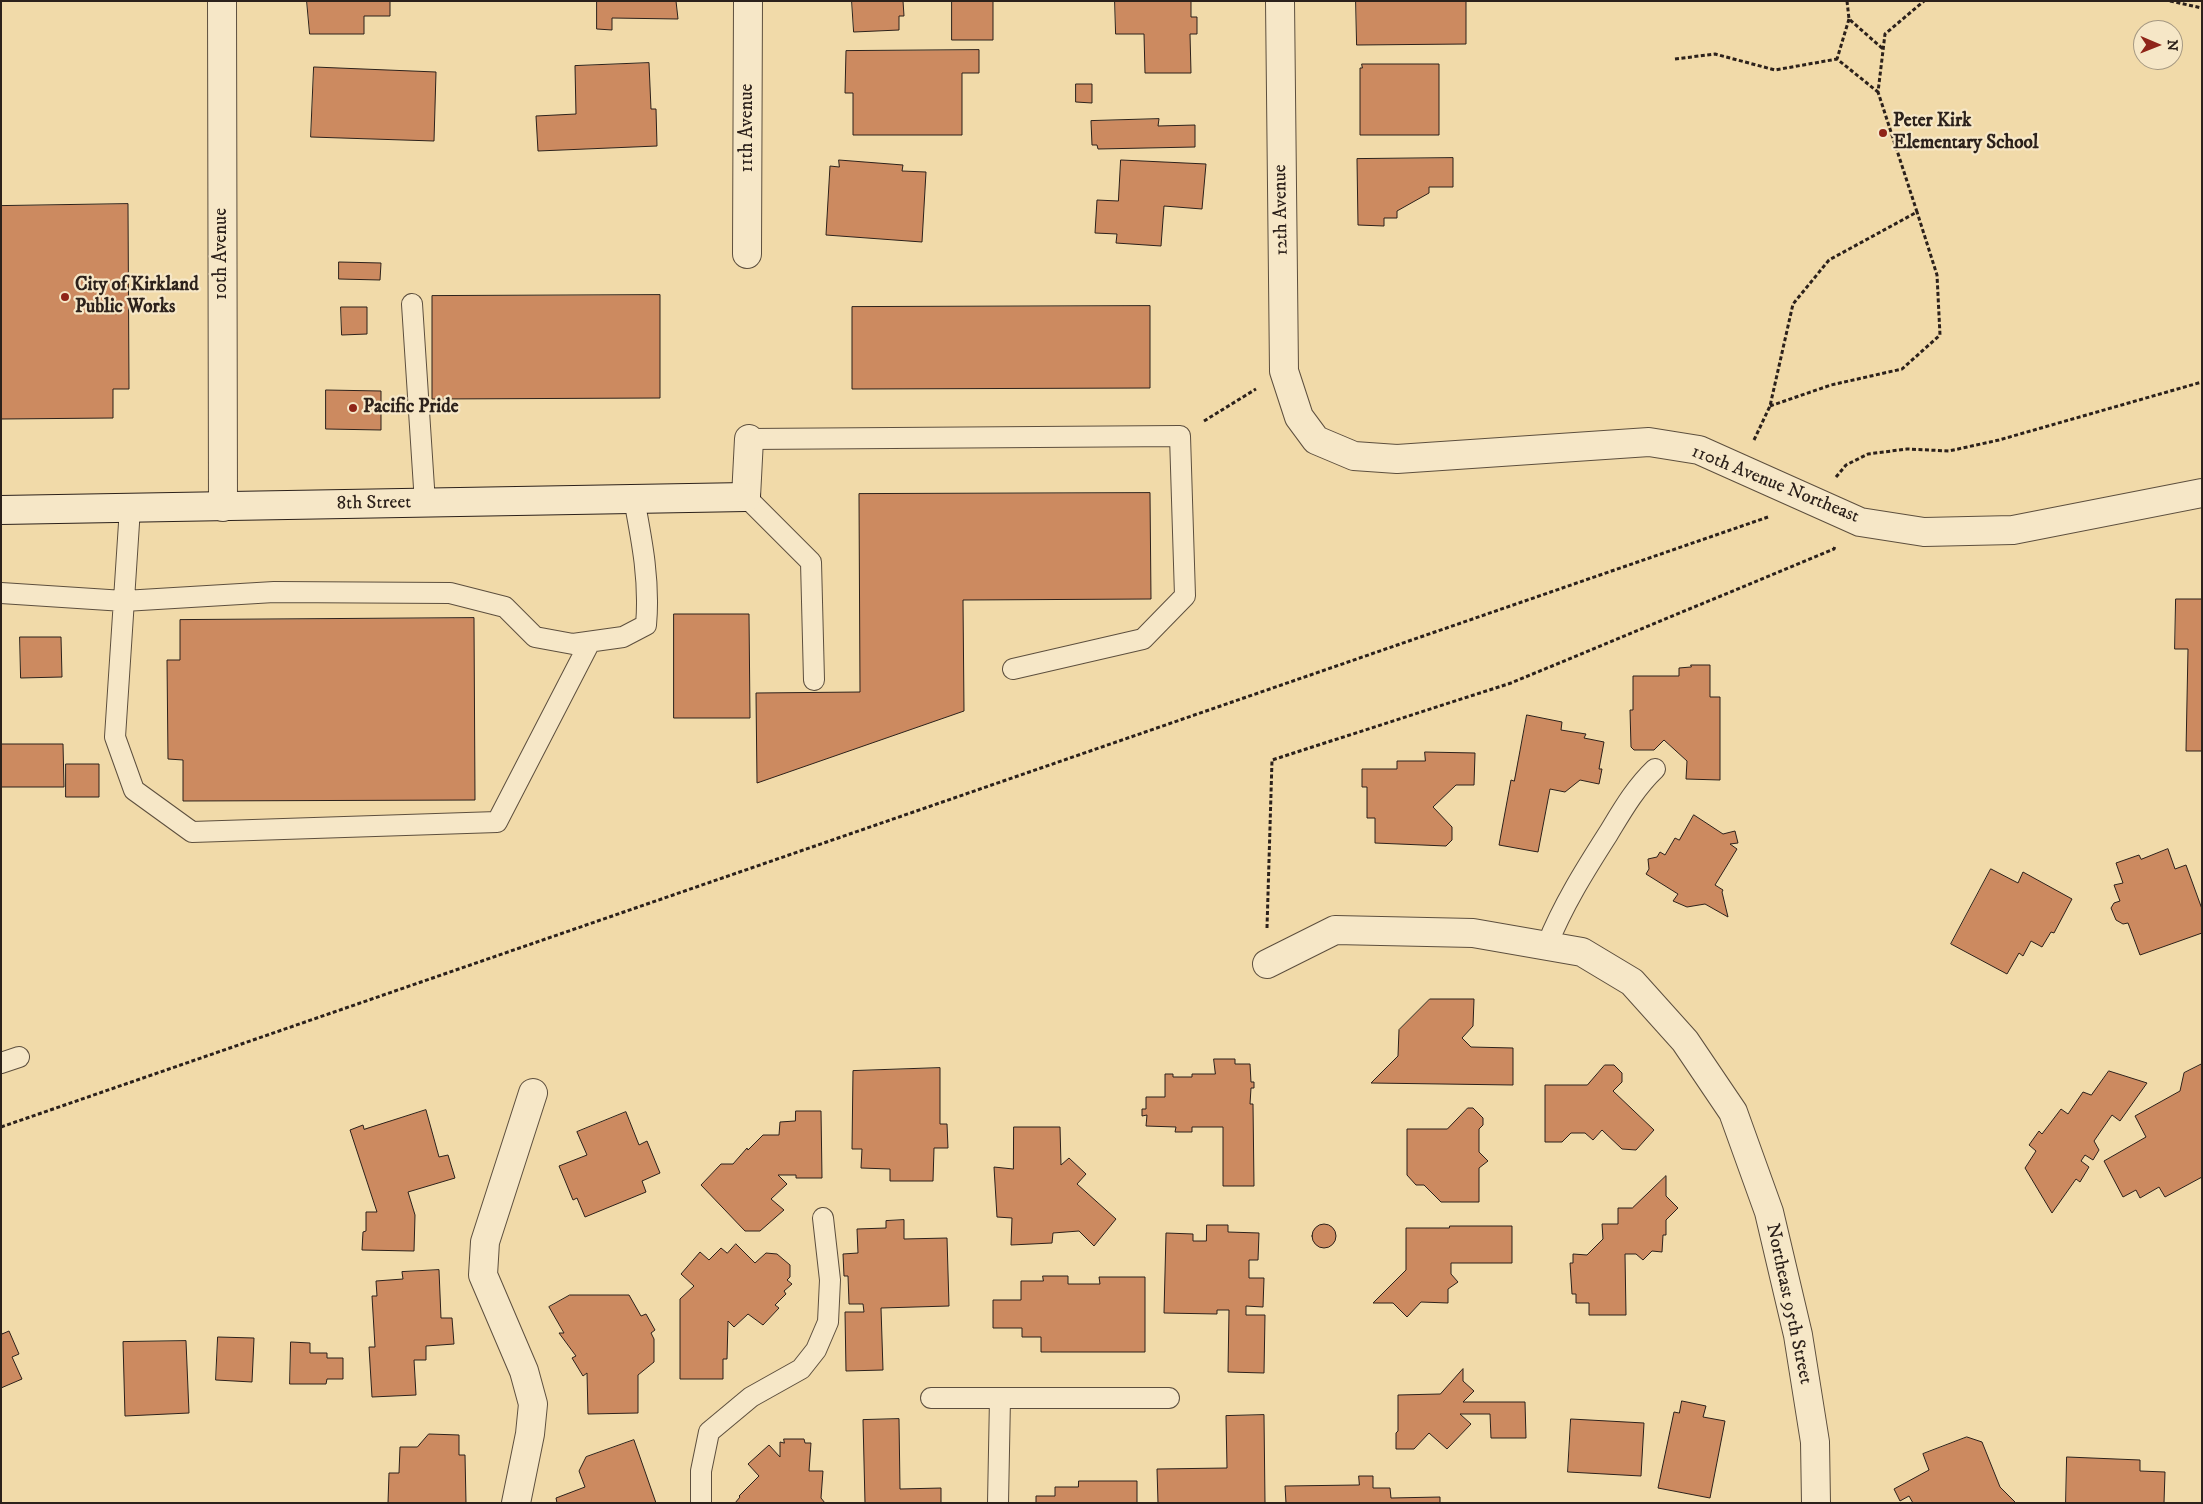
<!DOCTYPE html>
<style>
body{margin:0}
#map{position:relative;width:2203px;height:1504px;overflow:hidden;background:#f1daa9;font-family:"IM FELL DW Pica",serif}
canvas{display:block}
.frame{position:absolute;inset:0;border:2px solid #2c211b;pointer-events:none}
.north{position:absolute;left:2133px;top:20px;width:50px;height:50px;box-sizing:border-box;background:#f6e7c7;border:1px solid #a59882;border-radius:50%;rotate:91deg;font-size:14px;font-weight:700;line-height:20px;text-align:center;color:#2c211b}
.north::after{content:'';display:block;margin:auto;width:18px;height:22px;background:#8f2418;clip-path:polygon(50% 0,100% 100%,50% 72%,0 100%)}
</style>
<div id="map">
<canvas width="2203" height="1504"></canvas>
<div class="frame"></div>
<div class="north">N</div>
</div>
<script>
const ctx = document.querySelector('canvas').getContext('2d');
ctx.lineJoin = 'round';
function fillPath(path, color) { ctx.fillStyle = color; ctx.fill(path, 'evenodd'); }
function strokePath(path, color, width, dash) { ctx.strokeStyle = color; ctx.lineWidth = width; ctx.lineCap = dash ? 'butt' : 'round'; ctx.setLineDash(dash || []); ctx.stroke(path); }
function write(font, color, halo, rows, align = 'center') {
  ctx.font = font + ' "IM FELL DW Pica",serif'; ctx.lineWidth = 4.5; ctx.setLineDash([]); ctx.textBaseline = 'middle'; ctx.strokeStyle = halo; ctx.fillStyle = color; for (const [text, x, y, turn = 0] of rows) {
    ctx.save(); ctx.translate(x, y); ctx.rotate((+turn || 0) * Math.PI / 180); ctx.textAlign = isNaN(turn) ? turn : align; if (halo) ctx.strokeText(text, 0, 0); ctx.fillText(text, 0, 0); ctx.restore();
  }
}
const building = new Path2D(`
 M 307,1 L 390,1 L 390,16 L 364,16 L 364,34 L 310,34 Z
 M 597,1 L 676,1 L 678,19 L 612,18 L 612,30 L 597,29 Z
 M 852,1 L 903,1 L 904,16 L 899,16 L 899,30 L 854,32 Z
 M 952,1 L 993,1 L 993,40 L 952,40 Z
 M 1115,1 L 1191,1 L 1191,17 L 1197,17 L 1197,34 L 1190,34 L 1191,73 L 1145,73 L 1144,34 L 1116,34 Z
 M 1356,1 L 1466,1 L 1466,44 L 1357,45 Z
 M 979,50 L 979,73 L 962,73 L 962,135 L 853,135 L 853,93 L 845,93 L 846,51 Z
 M 649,63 L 651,109 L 656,109 L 657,146 L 538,151 L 536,116 L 576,114 L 575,66 Z
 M 1362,64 L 1439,64 L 1439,135 L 1360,135 L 1360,68 L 1362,68 Z
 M 314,67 L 436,72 L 434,141 L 311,137 Z
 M 1076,84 L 1092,84 L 1092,103 L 1076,102 Z
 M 1159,119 L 1158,126 L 1195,125 L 1195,147 L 1098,149 L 1097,145 L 1092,145 L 1091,121 Z
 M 1453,158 L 1453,187 L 1429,187 L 1429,193 L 1397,211 L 1397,218 L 1384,218 L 1384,226 L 1358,225 L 1357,159 Z
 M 839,160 L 903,165 L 902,171 L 926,172 L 922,242 L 826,235 L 830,166 L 839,167 Z
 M 1121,160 L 1206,164 L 1202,209 L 1164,206 L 1161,246 L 1116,243 L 1117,234 L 1095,233 L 1097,200 L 1118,201 Z
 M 128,204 L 129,389 L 113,389 L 113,418 L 1,419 L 1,206 Z
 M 339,262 L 381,263 L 380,280 L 339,279 Z
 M 660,295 L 660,398 L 432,399 L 432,296 Z
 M 1150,306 L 1150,388 L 852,389 L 852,307 Z
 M 341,307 L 367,307 L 367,334 L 342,335 Z
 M 326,390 L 381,391 L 381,430 L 326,429 Z
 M 1150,493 L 1151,599 L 963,600 L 964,711 L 757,783 L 756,693 L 860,692 L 859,494 Z
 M 2176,599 L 2202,599 L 2202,751 L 2186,751 L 2188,649 L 2175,649 Z
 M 674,614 L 749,614 L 750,718 L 674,718 Z
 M 474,618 L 475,800 L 183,801 L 183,760 L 168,759 L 167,660 L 180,660 L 180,620 Z
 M 20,637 L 61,637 L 62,677 L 21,678 Z
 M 1691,665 L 1710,665 L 1710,697 L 1720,697 L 1720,780 L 1686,779 L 1687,761 L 1664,740 L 1654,750 L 1634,750 L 1631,747 L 1630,710 L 1633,710 L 1633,676 L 1679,676 L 1679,668 L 1691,667 Z
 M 1527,715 L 1562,722 L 1561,730 L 1586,734 L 1584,738 L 1604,742 L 1599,769 L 1602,769 L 1599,784 L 1580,780 L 1565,792 L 1550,789 L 1538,852 L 1499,845 L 1511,780 L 1514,781 Z
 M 1,744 L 63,744 L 64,787 L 1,787 Z
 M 1425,752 L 1475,753 L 1474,785 L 1456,785 L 1433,807 L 1452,827 L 1452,840 L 1446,846 L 1375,843 L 1375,818 L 1367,818 L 1367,787 L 1362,787 L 1362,769 L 1397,769 L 1397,761 L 1425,761 Z
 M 66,764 L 99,764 L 99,797 L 66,797 Z
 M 1694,815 L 1723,834 L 1735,831 L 1738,843 L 1730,844 L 1737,849 L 1715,885 L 1723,890 L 1722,892 L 1728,917 L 1705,904 L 1687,907 L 1673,901 L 1678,894 L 1646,874 L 1649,869 L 1648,859 L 1657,857 L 1660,852 L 1665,855 L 1675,838 L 1679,840 Z
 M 2168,849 L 2175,869 L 2186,865 L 2202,909 L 2202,933 L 2140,955 L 2128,923 L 2123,924 L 2116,920 L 2111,908 L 2114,903 L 2120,901 L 2114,885 L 2123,883 L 2116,863 L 2139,855 L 2141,859 Z
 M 1991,869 L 2018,883 L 2023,872 L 2072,899 L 2054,933 L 2051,932 L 2042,947 L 2031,941 L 2023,956 L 2019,953 L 2007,974 L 1951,944 Z
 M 1430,999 L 1474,999 L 1473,1026 L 1462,1038 L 1471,1047 L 1513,1048 L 1513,1085 L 1371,1083 L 1398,1056 L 1399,1030 Z
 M 1214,1059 L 1235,1059 L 1235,1064 L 1250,1064 L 1251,1082 L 1254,1082 L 1254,1088 L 1251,1088 L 1250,1104 L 1253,1104 L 1254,1186 L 1223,1186 L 1223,1127 L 1192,1127 L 1192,1132 L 1175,1132 L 1176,1127 L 1146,1126 L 1147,1115 L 1142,1116 L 1142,1109 L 1146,1109 L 1146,1097 L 1165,1097 L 1165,1074 L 1173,1074 L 1173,1077 L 1192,1077 L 1192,1074 L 1215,1074 Z
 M 2202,1064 L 2202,1177 L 2165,1197 L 2159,1187 L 2140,1198 L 2136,1190 L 2123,1197 L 2104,1161 L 2146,1137 L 2135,1116 L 2180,1091 L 2184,1073 Z
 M 1605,1065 L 1614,1065 L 1622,1073 L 1622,1082 L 1613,1091 L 1654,1130 L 1636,1150 L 1622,1149 L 1602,1130 L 1593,1140 L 1585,1133 L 1571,1133 L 1562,1142 L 1545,1142 L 1545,1085 L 1587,1085 Z
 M 940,1068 L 940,1124 L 947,1124 L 948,1148 L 934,1148 L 933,1181 L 890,1181 L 890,1169 L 861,1168 L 862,1149 L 852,1149 L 853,1071 Z
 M 2109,1071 L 2147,1083 L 2120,1121 L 2112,1115 L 2094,1141 L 2099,1150 L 2093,1160 L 2085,1155 L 2081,1161 L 2089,1167 L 2080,1182 L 2076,1179 L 2052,1213 L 2025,1168 L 2036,1151 L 2029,1145 L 2039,1131 L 2042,1134 L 2061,1109 L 2068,1114 L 2083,1092 L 2091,1095 Z
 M 1468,1108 L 1473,1108 L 1483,1118 L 1483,1125 L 1479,1129 L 1479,1152 L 1488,1161 L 1479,1168 L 1479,1202 L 1441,1202 L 1424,1185 L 1416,1185 L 1407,1175 L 1407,1129 L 1447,1129 Z
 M 426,1110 L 439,1157 L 448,1155 L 455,1178 L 408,1192 L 415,1215 L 414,1251 L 362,1250 L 363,1232 L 366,1231 L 366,1212 L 377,1212 L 350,1130 L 363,1125 L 364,1129 Z
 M 796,1111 L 821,1111 L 822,1178 L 796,1178 L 796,1175 L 778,1175 L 787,1184 L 771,1199 L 784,1210 L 760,1231 L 745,1231 L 701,1185 L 721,1164 L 733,1164 L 747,1148 L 748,1150 L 763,1135 L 779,1135 L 780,1122 L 795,1121 Z
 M 626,1112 L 639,1145 L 647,1141 L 660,1173 L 642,1181 L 646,1192 L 585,1217 L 577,1198 L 573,1200 L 559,1166 L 587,1155 L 577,1132 Z
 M 1014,1127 L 1060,1127 L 1061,1165 L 1069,1158 L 1086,1174 L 1077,1184 L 1116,1219 L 1094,1246 L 1079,1231 L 1053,1233 L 1052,1243 L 1011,1245 L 1012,1218 L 997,1217 L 994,1167 L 1013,1169 Z
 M 1666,1176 L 1666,1196 L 1678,1208 L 1666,1220 L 1666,1235 L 1663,1235 L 1662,1252 L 1652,1251 L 1643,1260 L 1636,1254 L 1625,1254 L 1626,1315 L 1589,1315 L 1589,1303 L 1576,1303 L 1576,1294 L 1572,1294 L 1570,1263 L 1573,1263 L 1573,1254 L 1587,1255 L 1603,1239 L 1602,1224 L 1618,1224 L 1618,1208 L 1632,1208 Z
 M 904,1220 L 904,1239 L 947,1238 L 949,1306 L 881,1308 L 883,1370 L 846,1371 L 845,1312 L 864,1312 L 863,1304 L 849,1304 L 848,1276 L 844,1276 L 843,1254 L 858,1253 L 857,1229 L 886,1228 L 886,1221 Z
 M1312 1236a12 12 0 1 1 24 0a12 12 0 1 1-24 0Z
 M 1207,1225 L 1228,1225 L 1228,1232 L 1259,1233 L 1258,1260 L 1249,1260 L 1249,1278 L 1264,1278 L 1263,1307 L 1246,1306 L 1246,1315 L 1265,1315 L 1264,1373 L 1228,1372 L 1229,1310 L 1217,1310 L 1217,1314 L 1164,1313 L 1166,1233 L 1193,1234 L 1193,1241 L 1206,1241 Z
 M 1450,1226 L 1512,1226 L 1512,1263 L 1451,1263 L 1451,1274 L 1458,1282 L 1448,1289 L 1448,1303 L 1421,1302 L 1407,1317 L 1393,1303 L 1373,1303 L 1406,1270 L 1406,1228 L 1449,1228 Z
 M 736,1244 L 755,1263 L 766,1253 L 777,1254 L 790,1265 L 790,1277 L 787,1280 L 792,1284 L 784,1291 L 786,1294 L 775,1305 L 779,1308 L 763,1325 L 748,1314 L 734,1327 L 728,1321 L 727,1359 L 723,1359 L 723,1379 L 680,1379 L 680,1299 L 694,1286 L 681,1274 L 700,1252 L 709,1260 L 721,1248 L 727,1253 Z
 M 439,1270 L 441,1318 L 452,1318 L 454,1344 L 426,1346 L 426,1360 L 414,1360 L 416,1395 L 372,1397 L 369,1347 L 375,1347 L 372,1296 L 377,1296 L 376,1281 L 403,1279 L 402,1272 Z
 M 1043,1276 L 1068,1276 L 1068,1284 L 1100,1284 L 1099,1277 L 1145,1277 L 1145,1352 L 1041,1352 L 1041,1337 L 1022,1337 L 1022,1328 L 993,1328 L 993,1300 L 1021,1300 L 1021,1281 L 1043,1281 Z
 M 570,1295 L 629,1295 L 641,1316 L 646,1314 L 655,1330 L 651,1333 L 654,1339 L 654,1362 L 638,1375 L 638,1413 L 588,1414 L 587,1373 L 583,1376 L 572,1358 L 576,1356 L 559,1333 L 564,1333 L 549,1307 Z
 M 1,1331 L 2,1334 L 9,1331 L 19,1354 L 12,1357 L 22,1379 L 1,1388 Z
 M 218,1337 L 254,1338 L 252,1382 L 216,1380 Z
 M 186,1341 L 189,1413 L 125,1416 L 123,1342 Z
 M 291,1342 L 310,1343 L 310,1353 L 327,1353 L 327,1358 L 343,1358 L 343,1379 L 327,1379 L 326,1384 L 290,1384 Z
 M 1463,1369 L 1463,1381 L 1474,1391 L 1463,1402 L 1525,1402 L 1526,1438 L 1491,1438 L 1490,1414 L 1460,1414 L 1471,1424 L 1447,1449 L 1429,1433 L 1414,1449 L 1396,1449 L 1396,1433 L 1398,1431 L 1398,1395 L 1440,1394 Z
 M 1682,1401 L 1706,1406 L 1703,1417 L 1725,1421 L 1710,1498 L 1658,1488 L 1674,1412 L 1679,1413 Z
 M 1264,1415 L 1265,1503 L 1158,1503 L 1157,1469 L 1227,1468 L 1226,1416 Z
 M 899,1419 L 900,1489 L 941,1488 L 941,1503 L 865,1503 L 863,1420 Z
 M 1571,1419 L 1644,1423 L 1641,1476 L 1568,1472 Z
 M 429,1434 L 459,1435 L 459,1455 L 465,1455 L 466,1503 L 388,1503 L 389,1473 L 399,1473 L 400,1447 L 417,1447 Z
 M 1967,1437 L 1982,1442 L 2000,1487 L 2016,1503 L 1913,1503 L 1909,1496 L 1900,1501 L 1894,1489 L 1929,1470 L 1923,1454 Z
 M 784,1439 L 804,1439 L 805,1443 L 811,1443 L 809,1471 L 823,1471 L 821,1498 L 825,1503 L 735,1503 L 740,1497 L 739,1496 L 759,1476 L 748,1464 L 769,1445 L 780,1457 L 780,1442 L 784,1443 Z
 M 634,1440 L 656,1503 L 557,1503 L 556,1498 L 585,1487 L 579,1471 L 586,1457 Z
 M 2067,1457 L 2140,1460 L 2140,1471 L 2165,1472 L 2164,1503 L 2066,1503 Z
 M 1359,1476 L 1373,1476 L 1373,1488 L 1390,1488 L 1391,1498 L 1440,1497 L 1440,1503 L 1286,1503 L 1285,1486 L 1359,1485 Z
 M 1079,1481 L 1137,1481 L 1137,1503 L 1036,1503 L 1036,1496 L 1055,1496 L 1055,1487 L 1078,1487 Z`);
const path = new Path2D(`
 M 1847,1 L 1849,19 L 1883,49
 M 2170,1 L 2202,8
 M 1849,19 L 1837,59 L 1878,92
 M 1675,59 L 1715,54 L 1775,70 L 1837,59
 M 1770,406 L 1831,385 L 1902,369 L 1940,335 L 1937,275 L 1917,212
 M 1204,421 L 1256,389
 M 1754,440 L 1770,406 L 1793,304 L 1829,260 L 1917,212 L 1878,92 L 1885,34 L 1924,1
 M 1836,477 L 1846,465 L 1868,454 L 1907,449 L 1949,451 L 1999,440 L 2202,382
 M 1267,928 L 1272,760 L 1511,683 L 1834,549 L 1835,546
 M 1,1127 L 1768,517`);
const lane = new Path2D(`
 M 412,304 L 425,503
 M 749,439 L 1180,436 L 1185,596 L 1143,639 L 1013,669
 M 746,497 L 811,562 L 814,680
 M 130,508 L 115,737 L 134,790 L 192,832 L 497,822 L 590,642
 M 1,593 L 124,601 L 274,592 L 450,593 L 505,607 L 535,637 L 573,644 L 623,637 L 646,625 C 650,582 642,541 634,499
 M 1547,945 C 1563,905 1585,870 1608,834 C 1622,811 1635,788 1655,769
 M 1,1063 L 19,1057
 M 931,1398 L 1169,1398
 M 701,1503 L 701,1471 L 709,1432 L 751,1397 L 801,1369 L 816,1350 L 828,1322 L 830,1280 L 823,1218
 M 998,1503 L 1000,1398`);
const street = new Path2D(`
 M 222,1 L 223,507
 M 1280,1 L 1284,371 L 1299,417 L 1316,440 L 1354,456 L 1397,459 L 1649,442 L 1699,450 L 1860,522 L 1924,532 L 2013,530 L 2202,493
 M 747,254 L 748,1
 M 746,497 L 749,439
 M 1267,964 L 1335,930 L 1473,933 L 1582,952 L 1632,982 L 1685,1041 L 1733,1112 L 1769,1212 L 1798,1335 L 1815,1442 L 1816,1503
 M 516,1503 L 530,1434 L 533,1404 L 524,1371 L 483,1275 L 485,1242 L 533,1093`);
const secondary = new Path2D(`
 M 1,510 L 746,497`);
const markers = [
 [1883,133,5,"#8f2418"],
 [65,297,5,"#8f2418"],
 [353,408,5,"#8f2418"]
];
const poiNames = [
 ["Peter Kirk",1893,122],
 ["Elementary School",1893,144],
 ["City of Kirkland",75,286],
 ["Public Works",75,308],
 ["Pacific Pride",363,408]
];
const streetNames = [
 ["11th Avenue",748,128,-90],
 ["12th Avenue",1282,210,-91],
 ["10th Avenue",222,254,-90],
 ["110th Avenue Northeast",1775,485,22],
 ["8th Street",374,504,-1],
 ["Northeast 95th Street",1788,1304,78]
];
fillPath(building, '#cc8a60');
strokePath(building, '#2c211b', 1);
strokePath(lane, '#5d4f3e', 22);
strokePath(street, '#5d4f3e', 30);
strokePath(secondary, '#2c211b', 30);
strokePath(path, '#2c211b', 3, [4, 2.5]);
strokePath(lane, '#f6e7c7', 20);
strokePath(street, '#f6e7c7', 28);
strokePath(secondary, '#f6e7c7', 28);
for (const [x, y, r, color] of markers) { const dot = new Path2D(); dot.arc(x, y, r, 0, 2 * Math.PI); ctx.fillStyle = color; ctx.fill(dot); strokePath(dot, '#f6e7c7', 2); }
write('bold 19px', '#2c211b', '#f6e7c7', poiNames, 'left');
write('19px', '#2c211b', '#f6e7c7', streetNames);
</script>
